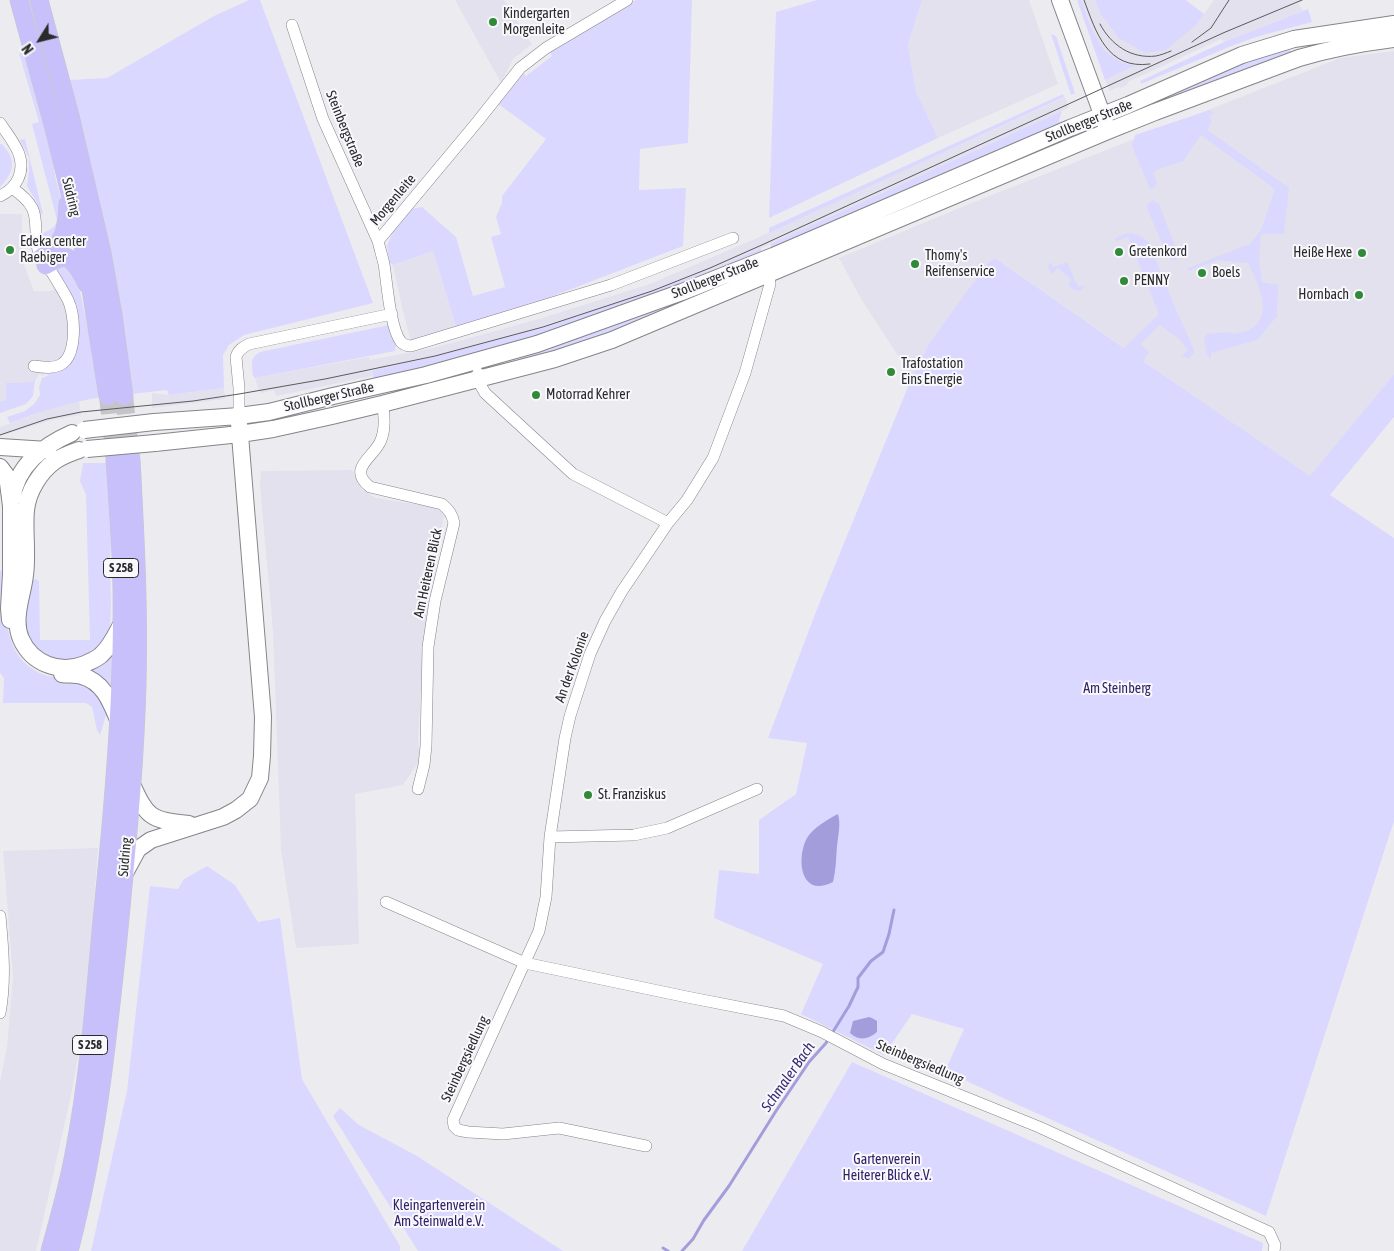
<!DOCTYPE html>
<meta charset="utf-8">
<style>
body{margin:0}
#map{position:relative;width:1394px;height:1251px;overflow:hidden;background:#ececf0;font-family:"Asap Condensed",sans-serif}
canvas{display:block}
.north{position:absolute;left:15px;top:15px;width:50px;height:50px;-webkit-text-stroke:4px #f9f9fd;paint-order:stroke;rotate:234deg;font-size:14px;font-weight:700;line-height:20px;text-align:center;color:#2a2a2b}
.north::after{content:'';display:block;margin:auto;width:18px;height:22px;background:#2a2a2b;clip-path:polygon(50% 0,100% 100%,50% 72%,0 100%)}
</style>
<div id="map">
<canvas width="1394" height="1251"></canvas>
<div class="north">N</div>
</div>
<script>
const ctx = document.querySelector('canvas').getContext('2d');
ctx.lineJoin = 'round';
function fillPath(path, color) { ctx.fillStyle = color; ctx.fill(path, 'evenodd'); }
function strokePath(path, color, width, dash) { ctx.strokeStyle = color; ctx.lineWidth = width; ctx.lineCap = dash ? 'butt' : 'round'; ctx.setLineDash(dash || []); ctx.stroke(path); }
function write(font, color, halo, rows, align = 'center') {
  ctx.font = font + ' "Asap Condensed",sans-serif'; ctx.lineWidth = 4; ctx.setLineDash([]); ctx.textBaseline = 'middle'; ctx.strokeStyle = halo; ctx.fillStyle = color; for (const [text, x, y, turn = 0] of rows) {
    ctx.save(); ctx.translate(x, y); ctx.rotate((+turn || 0) * Math.PI / 180); ctx.textAlign = isNaN(turn) ? turn : align; if (halo) ctx.strokeText(text, 0, 0); ctx.fillText(text, 0, 0); ctx.restore();
  }
}
const built = new Path2D(`
 M 455,0 L 504,0 L 532,44 L 513,59 L 501,83 Z
 M 922,0 L 1029,0 L 1058,84 L 938,138 L 916,91 L 908,45 Z
 M 1081,0 L 1095,0 L 1100,13 L 1196,25 L 1214,0 L 1306,0 L 1298,3 L 1303,11 L 1224,42 L 1221,39 L 1128,82 L 1127,85 L 1121,88 L 1118,87 L 1110,91 L 1105,80 L 1134,67 L 1119,62 L 1107,53 L 1096,38 Z
 M 1394,51 L 1394,374 L 1310,477 L 995,258 L 930,342 L 912,377 L 861,299 L 839,258 L 974,202 L 1340,58 Z
 M 1065,97 L 1069,107 L 1062,111 L 770,244 L 711,270 L 653,292 L 543,328 L 436,356 L 372,371 L 372,376 L 276,396 L 274,390 L 262,393 L 258,388 L 255,378 L 369,357 L 370,360 L 433,348 L 539,319 L 650,284 L 757,238 Z
 M 0,214 L 22,214 L 22,259 L 34,291 L 51,291 L 59,286 L 68,301 L 72,349 L 43,375 L 41,376 L 40,373 L 32,382 L 6,383 L 6,401 L 0,401 Z
 M 433,251 L 456,327 L 411,342 L 402,307 L 393,265 Z
 M 224,388 L 225,399 L 152,408 L 152,393 L 169,395 Z
 M 79,400 L 81,415 L 55,419 L 0,436 L 0,427 L 52,408 Z
 M 352,470 L 361,489 L 376,498 L 438,508 L 444,516 L 430,583 L 421,690 L 418,738 L 420,760 L 403,785 L 355,794 L 359,944 L 296,948 L 281,850 L 273,631 L 260,486 L 261,471 Z
 M 98,848 L 85,1020 L 71,1095 L 36,1251 L 0,1251 L 0,1083 L 7,1046 L 13,977 L 3,851 Z`);
const green = new Path2D(`
 M 249,0 L 260,0 L 373,303 L 244,335 L 229,345 L 223,355 L 224,388 L 169,395 L 167,390 L 131,394 L 69,80 L 107,78 L 214,16 Z
 M 636,0 L 692,0 L 688,143 L 640,149 L 639,190 L 686,188 L 683,246 L 530,305 L 456,327 L 433,251 L 393,265 L 389,262 L 387,246 L 395,226 L 409,209 L 422,207 L 456,237 L 473,296 L 505,287 L 491,237 L 501,234 L 496,217 L 502,203 L 502,196 L 546,139 L 497,103 L 522,71 L 526,76 L 552,56 L 548,49 Z
 M 817,0 L 922,0 L 908,45 L 916,91 L 938,138 L 769,218 L 776,12 Z
 M 1077,0 L 1081,0 C 1093,30 1099,60 1135,66 L 1105,80 Z
 M 1095,0 L 1186,0 L 1204,14 L 1196,25 L 1166,50 L 1145,53 L 1119,38 L 1100,13 Z
 M 1308,9 L 1312,22 L 1256,37 L 1229,47 L 1141,84 L 1140,81 L 1224,42 Z
 M 1051,34 L 1056,36 L 1075,93 L 1071,95 Z
 M 1290,49 L 1291,53 L 1137,115 L 1135,110 L 1193,86 L 1222,69 Z
 M 26,51 L 49,129 L 55,176 L 64,209 L 57,240 L 42,246 L 41,235 C 48,229 55,230 57,220 L 32,124 L 39,122 L 19,53 Z
 M 1063,94 L 1064,97 L 769,233 L 769,228 Z
 M 1210,110 L 1213,114 L 1209,116 L 1212,122 L 1207,130 L 1289,188 L 1284,234 L 1261,234 L 1259,260 L 1262,282 L 1278,285 L 1277,316 L 1257,340 L 1211,353 L 1211,359 L 1207,355 L 1204,339 L 1207,334 L 1230,332 L 1232,334 C 1279,329 1262,291 1248,263 L 1218,260 L 1189,271 L 1188,268 L 1250,244 L 1261,230 L 1275,189 L 1201,135 L 1183,161 L 1159,169 L 1153,173 L 1157,182 L 1155,187 L 1150,189 L 1132,146 L 1135,135 Z
 M 1062,111 L 1059,120 L 1061,126 L 773,250 L 770,244 Z
 M 25,139 L 43,214 L 40,214 L 37,203 L 27,186 L 29,171 L 29,158 L 20,140 Z
 M 0,144 L 2,144 C 5,148 10,153 11,158 C 15,169 7,180 0,187 Z
 M 1153,200 L 1159,204 L 1178,254 L 1178,258 C 1173,263 1170,260 1167,255 L 1147,208 L 1148,204 Z
 M 1127,233 C 1137,233 1143,237 1149,243 L 1177,312 L 1193,347 L 1194,353 L 1189,359 L 1182,356 L 1188,350 L 1179,339 L 1160,325 L 1140,344 L 1149,352 L 1143,361 L 1310,476 L 1394,374 L 1394,417 L 1330,495 L 1394,538 L 1394,821 L 1266,1216 L 1016,1104 L 945,1071 L 964,1029 L 912,1014 L 884,1055 L 801,1014 L 823,964 L 714,918 L 719,870 L 759,874 L 759,820 L 796,794 L 807,743 L 768,738 L 817,609 L 912,377 L 930,342 L 988,263 L 995,258 L 1124,348 L 1159,314 L 1128,237 L 1116,241 L 1114,239 Z
 M 761,248 L 761,253 L 767,253 L 523,343 L 374,381 L 372,371 L 436,356 L 543,328 L 711,270 Z
 M 60,258 L 76,273 L 103,397 C 69,402 43,411 10,423 L 7,417 L 25,411 L 34,404 L 40,395 L 39,387 L 42,378 L 47,376 L 51,373 L 65,368 L 72,361 L 77,351 L 78,338 L 54,267 Z
 M 1051,262 L 1053,267 L 1067,262 L 1078,287 L 1084,285 L 1083,289 C 1077,293 1073,289 1068,285 L 1072,280 L 1058,268 L 1052,274 L 1050,271 L 1048,266 Z
 M 771,263 L 631,327 L 552,353 L 485,370 L 516,360 L 546,345 Z
 M 389,325 L 396,344 L 395,351 L 255,378 L 253,376 C 252,364 249,359 260,352 Z
 M 40,373 L 35,380 L 33,396 L 26,404 L 0,413 L 0,401 L 6,401 L 6,383 L 32,382 Z
 M 83,463 L 109,463 L 112,533 L 110,558 L 111,606 L 110,627 L 106,643 L 97,653 L 71,662 L 48,659 L 30,644 L 23,624 L 30,581 L 36,579 L 39,581 L 40,640 L 90,640 L 86,495 L 80,481 Z
 M 0,570 L 3,572 C 6,609 1,660 45,675 C 55,679 72,677 79,680 C 86,683 99,696 106,702 L 106,715 L 100,735 L 97,730 L 92,707 L 86,703 L 3,703 L 4,678 L 0,673 Z
 M 114,641 L 114,695 L 83,672 Z
 M 207,866 L 235,885 L 258,922 L 280,918 L 302,1079 L 400,1246 L 400,1251 L 91,1251 L 127,1091 L 150,886 L 178,889 L 184,879 Z
 M 852,1062 L 1263,1243 L 1262,1251 L 742,1251 Z
 M 340,1108 L 359,1125 L 417,1156 L 563,1251 L 418,1251 L 333,1116 Z`);
const water = new Path2D(`
 M 838,814 C 841,825 838,835 837,846 C 836,858 836,870 833,882 C 800,899 796,858 807,838 C 813,828 828,819 838,814 Z
 M 869,1017 L 872,1018 L 877,1021 L 877,1032 C 868,1040 859,1041 850,1033 L 853,1021 Z`);
const stream = new Path2D(`
 M 663,1248 L 668,1251
 M 682,1251 L 693,1239 L 704,1220 L 729,1186 L 776,1111 L 809,1062 L 826,1043 L 849,1006 L 858,987 L 858,978 L 871,961 L 883,952 L 889,934 L 894,910`);
const primaryTunnel = new Path2D(`
 M 108,396 L 115,460
 M 124,396 L 131,459`);
const street = new Path2D(`
 M 627,0 L 546,48 L 520,68 L 478,121 L 378,241 C 380,249 382,256 384,264 C 387,283 390,328 401,342 C 404,345 407,346 411,346 L 611,285 L 733,238
 M 292,25 L 323,119 L 378,241
 M 0,123 C 6,132 15,143 19,154 C 25,172 17,188 0,196
 M 12,188 C 44,210 32,219 38,250 C 48,267 59,283 68,300 C 75,315 78,356 60,365 C 52,369 43,367 34,366
 M 478,373 L 481,386 L 485,393 L 573,474 L 668,523 L 687,500 L 713,458 L 745,373 L 770,284 L 769,275
 M 382,404 C 385,415 385,430 381,440 C 375,457 346,468 370,487 L 442,504 C 449,510 452,514 454,523 L 435,601 L 428,647 L 426,746 L 424,765 L 418,789
 M 239,416 L 239,388 L 236,357 C 238,350 243,347 249,344 L 392,314
 M 550,837 L 634,835 L 667,828 L 757,789
 M 386,902 L 525,963 L 687,997 L 784,1016 L 822,1032 L 883,1064 L 1039,1127 L 1269,1232 L 1275,1245 L 1274,1251
 M 0,916 C 3,948 6,981 0,1013
 M 646,1146 L 559,1128 L 503,1134 L 468,1132 L 458,1130 L 454,1126 L 453,1120 L 539,931 L 546,897 L 550,837 L 565,738 L 570,716 L 590,654 L 605,621 L 622,591 L 668,523`);
const secondary = new Path2D(`
 M 1060,0 L 1106,125
 M 154,422 L 239,416 L 269,412 L 333,396 L 426,375 L 537,344 L 682,292 L 773,256 L 1070,128 L 1128,105 L 1242,55 L 1294,39 L 1394,24
 M 155,443 L 240,434 L 273,429 L 332,416 L 382,404 L 555,359 L 612,340 L 1108,131 L 1155,112 L 1299,58 C 1330,49 1362,43 1394,39
 M 0,447 L 48,450
 M 79,450 C 71,453 62,456 55,461 C 40,472 28,491 26,510 C 24,531 28,553 25,575 C 23,595 12,618 21,639 C 32,664 60,674 85,664 C 91,661 97,659 101,655 C 111,646 116,634 122,623
 M 0,467 L 6,475 L 8,483 L 11,506 L 11,574 L 9,608 L 10,620
 M 12,499 C 17,465 43,446 72,433
 M 62,674 C 68,675 75,674 82,676 C 104,682 111,703 119,722
 M 131,782 C 147,818 150,820 189,824
 M 125,873 L 138,849 L 151,840 L 223,817 L 236,810 L 250,799 L 260,778 L 262,756 L 263,717 L 239,423`);
const primary = new Path2D(`
 M 19,0 L 54,128 L 86,258 L 108,396
 M 39,0 L 70,116 L 102,253 L 113,315 L 124,396
 M 42,257 C 65,244 67,229 68,204
 M 46,265 C 52,262 58,257 65,257 C 74,258 84,277 87,284
 M 50,1251 C 59,1219 68,1187 74,1154 C 89,1077 95,998 102,920 C 112,821 121,723 122,624 C 123,570 119,515 115,460
 M 69,1251 C 96,1149 107,1044 118,939 C 126,854 135,768 137,683 C 139,608 135,533 131,459`);
const tram = new Path2D(`
 M 1084,0 C 1096,32 1107,70 1150,64
 M 1100,24 C 1111,45 1131,59 1156,56 C 1161,55 1166,53 1171,51
 M 1192,42 L 1211,28 L 1229,0
 M 0,435 L 47,419 L 81,412 L 193,401 L 239,394 L 325,379 L 435,356 L 543,327 L 652,291 L 710,268 L 764,244 L 1223,33 L 1302,0`);
const secondaryBridge = new Path2D(`
 M 84,430 L 154,422
 M 87,449 L 155,443`);
const markers = [
 [493,22,5,"#308a39"],
 [10,250,5,"#308a39"],
 [1119,252,5,"#308a39"],
 [1362,253,5,"#308a39"],
 [915,264,5,"#308a39"],
 [1202,273,5,"#308a39"],
 [1124,281,5,"#308a39"],
 [1359,295,5,"#308a39"],
 [891,372,5,"#308a39"],
 [536,395,5,"#308a39"],
 [588,795,5,"#308a39"]
];
const shields = [
 [121,568,35],
 [90,1045,35]
];
const shieldNames = [
 ["S 258",121,568],
 ["S 258",90,1045]
];
const poiNames = [
 ["Kindergarten",503,14],
 ["Morgenleite",503,30],
 ["Edeka center",20,242],
 ["Raebiger",20,258],
 ["Gretenkord",1129,252],
 ["Heiße Hexe",1352,253,"right"],
 ["Thomy's",925,256],
 ["Reifenservice",925,272],
 ["Boels",1212,273],
 ["PENNY",1134,281],
 ["Hornbach",1349,295,"right"],
 ["Trafostation",901,364],
 ["Eins Energie",901,380],
 ["Motorrad Kehrer",546,395],
 ["St. Franziskus",598,795]
];
const streetNames = [
 ["Stollberger Straße",1089,121,-22],
 ["Steinbergstraße",345,129,68],
 ["Südring",71,197,76],
 ["Morgenleite",393,200,-50],
 ["Stollberger Straße",715,278,-21],
 ["Stollberger Straße",329,397,-13],
 ["Am Heiteren Blick",428,573,-78],
 ["An der Kolonie",572,667,-70],
 ["Südring",125,857,-85],
 ["Steinbergsiedlung",465,1059,-65],
 ["Steinbergsiedlung",920,1062,23]
];
const parkNames = [
 ["Am Steinberg",1117,689],
 ["Gartenverein",887,1160],
 ["Heiterer Blick e.V.",887,1176],
 ["Kleingartenverein",439,1206],
 ["Am Steinwald e.V.",439,1222]
];
const waterNames = [
 ["Schmaler Bach",788,1077,-55]
];
fillPath(built, '#e2e1ed');
fillPath(green, '#dbd8ff');
fillPath(water, '#a49ddb');
strokePath(stream, '#a49ddb', 3);
strokePath(primaryTunnel, '#c5c5c9', 18, [18, 9]);
strokePath(street, '#858589', 12);
strokePath(secondary, '#858589', 18);
strokePath(primary, '#c8c8c8', 19);
strokePath(street, '#fff', 11);
strokePath(secondary, '#fff', 16);
strokePath(primary, '#c8c0fa', 18);
strokePath(tram, '#5b5b5c', 1);
strokePath(secondaryBridge, '#858589', 18, []);
strokePath(secondaryBridge, '#fff', 16);
for (const [x, y, r, color] of markers) { const dot = new Path2D(); dot.arc(x, y, r, 0, 2 * Math.PI); ctx.fillStyle = color; ctx.fill(dot); strokePath(dot, '#f9f9fd', 2); }
for (const [x, y, w] of shields) { const box = new Path2D(); box.roundRect(x - w / 2, y - 9.5, w, 19, 4); ctx.fillStyle = '#f9f9fd'; ctx.fill(box); strokePath(box, '#2a2a2b', 1); }
write('bold 12px', '#2a2a2b', null, shieldNames);
write('14px', '#2a2a2b', '#f9f9fd', poiNames, 'left');
write('14px', '#2a2a2b', '#f9f9fd', streetNames);
write('14px', '#312067', '#f9f9fd', parkNames);
write('italic 15px', '#392971', '#f9f9fd', waterNames);
</script>
